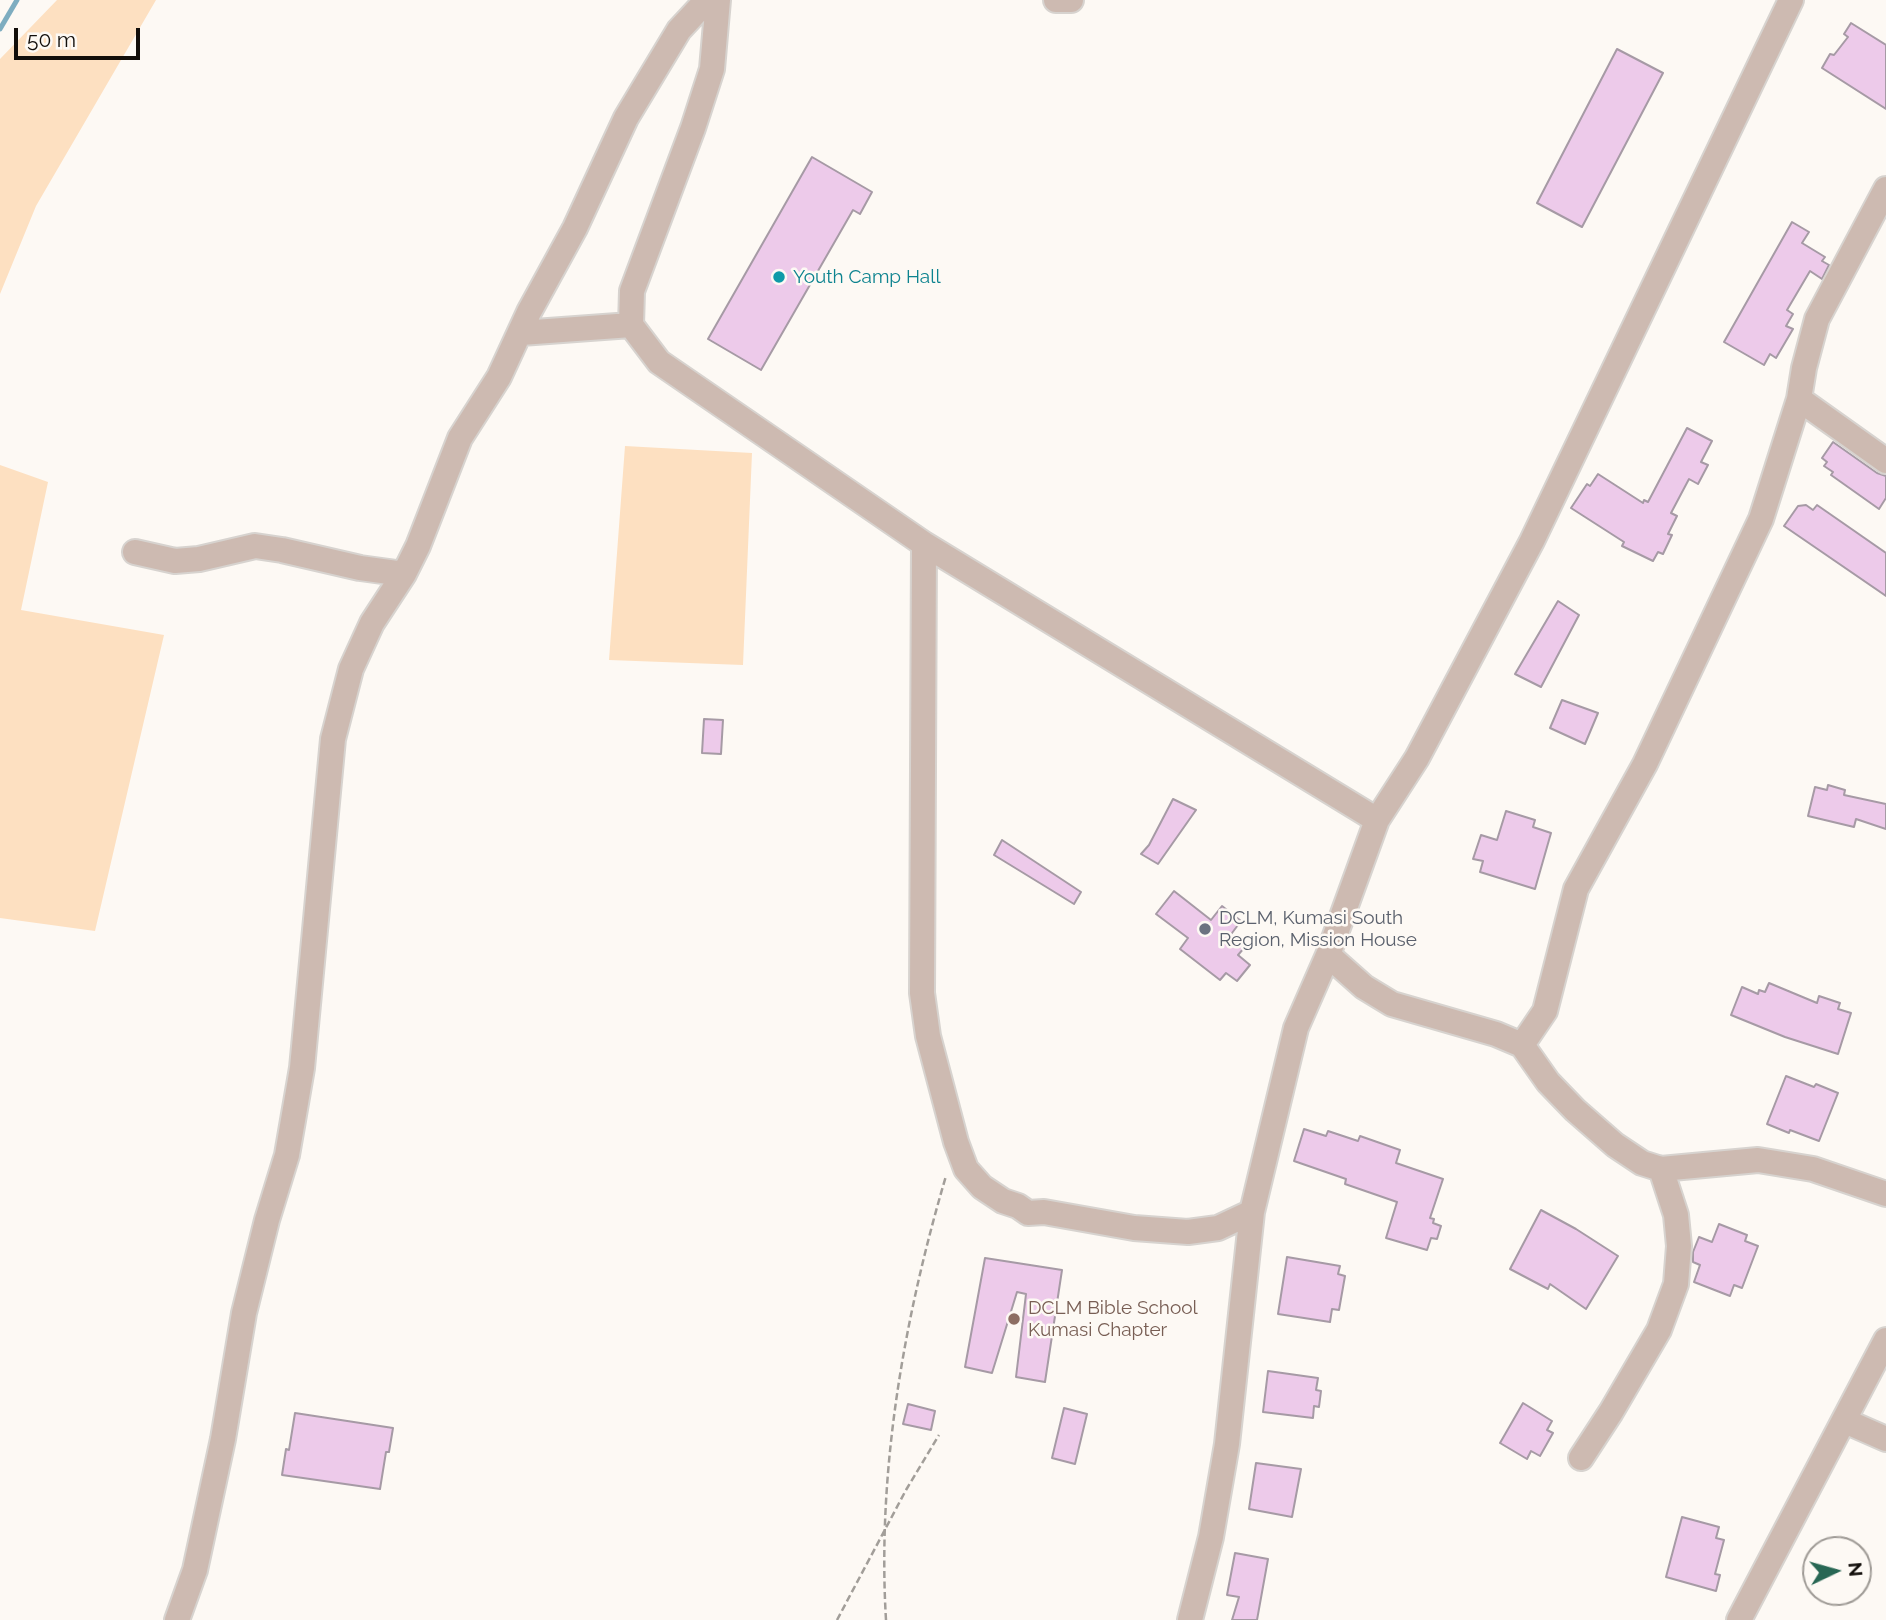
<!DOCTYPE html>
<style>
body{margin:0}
#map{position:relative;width:1886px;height:1620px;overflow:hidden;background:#fdf9f4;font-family:Raleway,sans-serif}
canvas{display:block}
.north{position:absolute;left:1802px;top:1536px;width:70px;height:70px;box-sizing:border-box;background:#fdf9f4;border:2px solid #9f9b96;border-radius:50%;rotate:85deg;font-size:19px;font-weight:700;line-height:28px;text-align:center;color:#120e0a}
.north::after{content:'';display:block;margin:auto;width:24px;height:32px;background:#286754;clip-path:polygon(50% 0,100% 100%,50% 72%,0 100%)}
.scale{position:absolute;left:14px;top:28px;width:126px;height:32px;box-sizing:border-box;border:4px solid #120e0a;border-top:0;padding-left:9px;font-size:21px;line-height:24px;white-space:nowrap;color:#120e0a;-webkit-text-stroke:5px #fdf9f4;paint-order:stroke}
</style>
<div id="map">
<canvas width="1886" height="1620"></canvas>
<div class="north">N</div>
<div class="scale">50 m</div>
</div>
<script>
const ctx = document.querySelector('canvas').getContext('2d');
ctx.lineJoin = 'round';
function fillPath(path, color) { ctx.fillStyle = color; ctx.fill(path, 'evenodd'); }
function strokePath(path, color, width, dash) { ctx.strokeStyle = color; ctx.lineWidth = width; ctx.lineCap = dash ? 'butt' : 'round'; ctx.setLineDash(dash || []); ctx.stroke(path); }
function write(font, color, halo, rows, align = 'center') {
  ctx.font = font + ' Raleway,sans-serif'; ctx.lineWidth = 5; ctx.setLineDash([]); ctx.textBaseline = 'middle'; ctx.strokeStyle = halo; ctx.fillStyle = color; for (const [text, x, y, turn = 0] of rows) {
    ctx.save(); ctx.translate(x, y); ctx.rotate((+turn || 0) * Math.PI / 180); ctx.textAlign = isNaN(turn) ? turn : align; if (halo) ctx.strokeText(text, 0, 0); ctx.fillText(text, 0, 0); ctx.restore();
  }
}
const green = new Path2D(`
 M 57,0 L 156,0 L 36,206 L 0,294 L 0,59 Z
 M 625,446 L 752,453 L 743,665 L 609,660 Z
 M 0,465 L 48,482 L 21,610 L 164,635 L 95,931 L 0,918 Z`);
const stream = new Path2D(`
 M 0,29 L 17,0`);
const building = new Path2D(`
 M 1851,23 L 1886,45 L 1886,109 L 1822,68 L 1830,54 L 1834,55 L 1848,37 L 1844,34 Z
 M 1617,49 L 1663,73 L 1582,227 L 1537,203 Z
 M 812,157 L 872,192 L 860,214 L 853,210 L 761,370 L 708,339 Z
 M 1792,222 L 1809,232 L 1802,243 L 1825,257 L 1822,261 L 1829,265 L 1822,279 L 1810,271 L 1787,310 L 1793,314 L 1786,326 L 1793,329 L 1776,358 L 1770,354 L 1764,365 L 1724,342 Z
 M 1687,428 L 1712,441 L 1701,462 L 1708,465 L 1698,484 L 1689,479 L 1671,513 L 1677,516 L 1668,534 L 1672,535 L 1663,554 L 1658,552 L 1653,561 L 1622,546 L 1624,542 L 1571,508 L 1587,484 L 1590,486 L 1598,474 L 1643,503 L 1644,500 L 1648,502 Z
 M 1833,442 L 1877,473 L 1886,476 L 1886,498 L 1879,509 L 1831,475 L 1833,472 L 1824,466 L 1827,462 L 1822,458 Z
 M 1806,505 L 1813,510 L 1817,505 L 1886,553 L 1886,596 L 1784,526 L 1798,506 Z
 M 1558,601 L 1579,615 L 1541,687 L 1515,674 Z
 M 1562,700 L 1598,713 L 1585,744 L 1550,728 Z
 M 704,719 L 723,720 L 721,754 L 702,753 Z
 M 1828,785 L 1845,790 L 1844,795 L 1886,804 L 1886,829 L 1856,819 L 1854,827 L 1808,816 L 1815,787 L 1827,790 Z
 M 1173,799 L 1196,810 L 1158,864 L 1141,854 L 1149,845 Z
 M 1506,811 L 1535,820 L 1533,827 L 1551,833 L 1535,889 L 1480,872 L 1483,861 L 1473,859 L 1481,835 L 1497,840 Z
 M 1002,840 L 1081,892 L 1074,904 L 994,855 Z
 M 1174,891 L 1211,920 L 1222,906 L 1241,921 L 1229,937 L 1244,948 L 1238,955 L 1250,965 L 1237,981 L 1226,973 L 1220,980 L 1180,949 L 1188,938 L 1156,914 Z
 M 1769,983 L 1817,1003 L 1819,996 L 1840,1003 L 1838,1009 L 1851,1013 L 1838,1054 L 1785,1037 L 1731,1015 L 1742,987 L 1758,994 L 1759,990 L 1765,992 Z
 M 1786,1076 L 1814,1087 L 1816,1084 L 1838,1093 L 1819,1141 L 1790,1130 L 1789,1133 L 1767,1124 Z
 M 1304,1129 L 1326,1136 L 1328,1131 L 1358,1141 L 1360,1136 L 1400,1150 L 1396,1163 L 1443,1179 L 1430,1218 L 1434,1219 L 1433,1223 L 1441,1226 L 1437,1239 L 1431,1238 L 1427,1250 L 1386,1238 L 1397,1202 L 1345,1184 L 1346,1179 L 1294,1161 Z
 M 1541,1210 L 1576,1229 L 1618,1256 L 1586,1309 L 1550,1284 L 1548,1289 L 1510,1269 Z
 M 1719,1224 L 1747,1235 L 1745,1241 L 1758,1246 L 1742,1288 L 1734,1285 L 1730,1296 L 1694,1282 L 1700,1265 L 1693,1262 L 1693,1252 L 1699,1237 L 1712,1242 Z
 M 1287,1257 L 1340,1266 L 1338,1274 L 1345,1276 L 1339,1310 L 1332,1309 L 1330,1322 L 1278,1314 Z
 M 985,1258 L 1062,1270 L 1045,1382 L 1016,1377 L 1026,1294 L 1017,1292 L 992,1373 L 965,1367 Z
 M 1268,1371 L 1318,1378 L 1316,1390 L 1321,1391 L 1319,1407 L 1314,1406 L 1313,1418 L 1263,1412 Z
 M 1523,1403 L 1552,1421 L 1547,1430 L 1553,1433 L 1540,1456 L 1531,1451 L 1527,1459 L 1500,1443 Z
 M 908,1404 L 935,1411 L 931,1430 L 903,1424 Z
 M 1064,1408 L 1087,1414 L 1075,1464 L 1052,1458 Z
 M 295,1413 L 393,1428 L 389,1452 L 386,1452 L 380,1489 L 282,1475 L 286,1449 L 289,1450 Z
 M 1256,1463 L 1301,1469 L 1292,1517 L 1249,1509 Z
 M 1682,1517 L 1719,1527 L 1716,1538 L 1724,1540 L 1715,1574 L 1720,1575 L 1716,1591 L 1666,1577 Z
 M 1235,1553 L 1268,1559 L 1257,1620 L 1232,1620 L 1239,1597 L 1227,1595 Z`);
const path = new Path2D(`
 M 837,1620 L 906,1490 L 939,1435
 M 886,1620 C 877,1471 904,1318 946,1176`);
const minor = new Path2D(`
 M 718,0 L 712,69 L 693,128 L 632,291 L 631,325 L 659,362 L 924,544 L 1377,820
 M 1056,0 L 1071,0
 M 521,333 L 631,325
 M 1799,399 L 1886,461
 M 924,544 L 922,993 L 928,1036 L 956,1142 L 966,1169 L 982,1187 L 1003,1201 L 1018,1206 L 1028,1213 L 1044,1212 L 1134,1228 L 1188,1232 L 1218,1228 L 1252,1212
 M 135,552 L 175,561 L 199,559 L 255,546 L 282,550 L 360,568 L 404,574
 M 1328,955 L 1364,987 L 1392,1004 L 1496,1034 L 1522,1045 L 1548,1082 L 1575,1110 L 1615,1145 L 1642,1163 L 1661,1169 L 1758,1160 L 1813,1169 L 1886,1194
 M 1522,1045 L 1545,1011 L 1576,889 L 1645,764 L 1761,519 L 1799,399 L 1804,368 L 1817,319 L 1886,189
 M 1845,1421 L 1886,1439
 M 1581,1458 L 1611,1412 L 1659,1330 L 1676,1284 L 1679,1246 L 1676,1215 L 1661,1169
 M 177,1620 L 195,1570 L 223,1439 L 244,1313 L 267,1220 L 287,1155 L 302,1068 L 333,739 L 351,669 L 372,623 L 404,574 L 418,546 L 460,438 L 499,377 L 529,312 L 575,228 L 626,118 L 679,30 L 707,0
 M 1190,1620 L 1211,1537 L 1227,1444 L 1252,1212 L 1296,1028 L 1328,955 L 1377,820 L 1417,758 L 1532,541 L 1791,0
 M 1739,1620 L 1886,1340`);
const markers = [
 [779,277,7,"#0f9aa8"],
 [1205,929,7,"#6b7280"],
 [1014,1319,7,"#8d6e63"]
];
const cultureNames = [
 ["Youth Camp Hall",793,277]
];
const worshipNames = [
 ["DCLM, Kumasi South",1219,918],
 ["Region, Mission House",1219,940]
];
const educationNames = [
 ["DCLM Bible School",1028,1308],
 ["Kumasi Chapter",1028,1330]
];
fillPath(green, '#fde0c1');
strokePath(stream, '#7eadc0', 5);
fillPath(building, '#edcaea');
strokePath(building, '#a69aa5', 2);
strokePath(minor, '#d7d3cf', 28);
strokePath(path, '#a29e99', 2.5, [7, 3.5]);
strokePath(minor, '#cdbab1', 24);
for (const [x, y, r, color] of markers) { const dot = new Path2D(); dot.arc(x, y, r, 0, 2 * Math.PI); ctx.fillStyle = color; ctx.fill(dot); strokePath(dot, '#fdf9f4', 2.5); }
write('19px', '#0d838f', '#fdf9f4', cultureNames, 'left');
write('19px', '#5b616d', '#fdf9f4', worshipNames, 'left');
write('19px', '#785e54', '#fdf9f4', educationNames, 'left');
</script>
